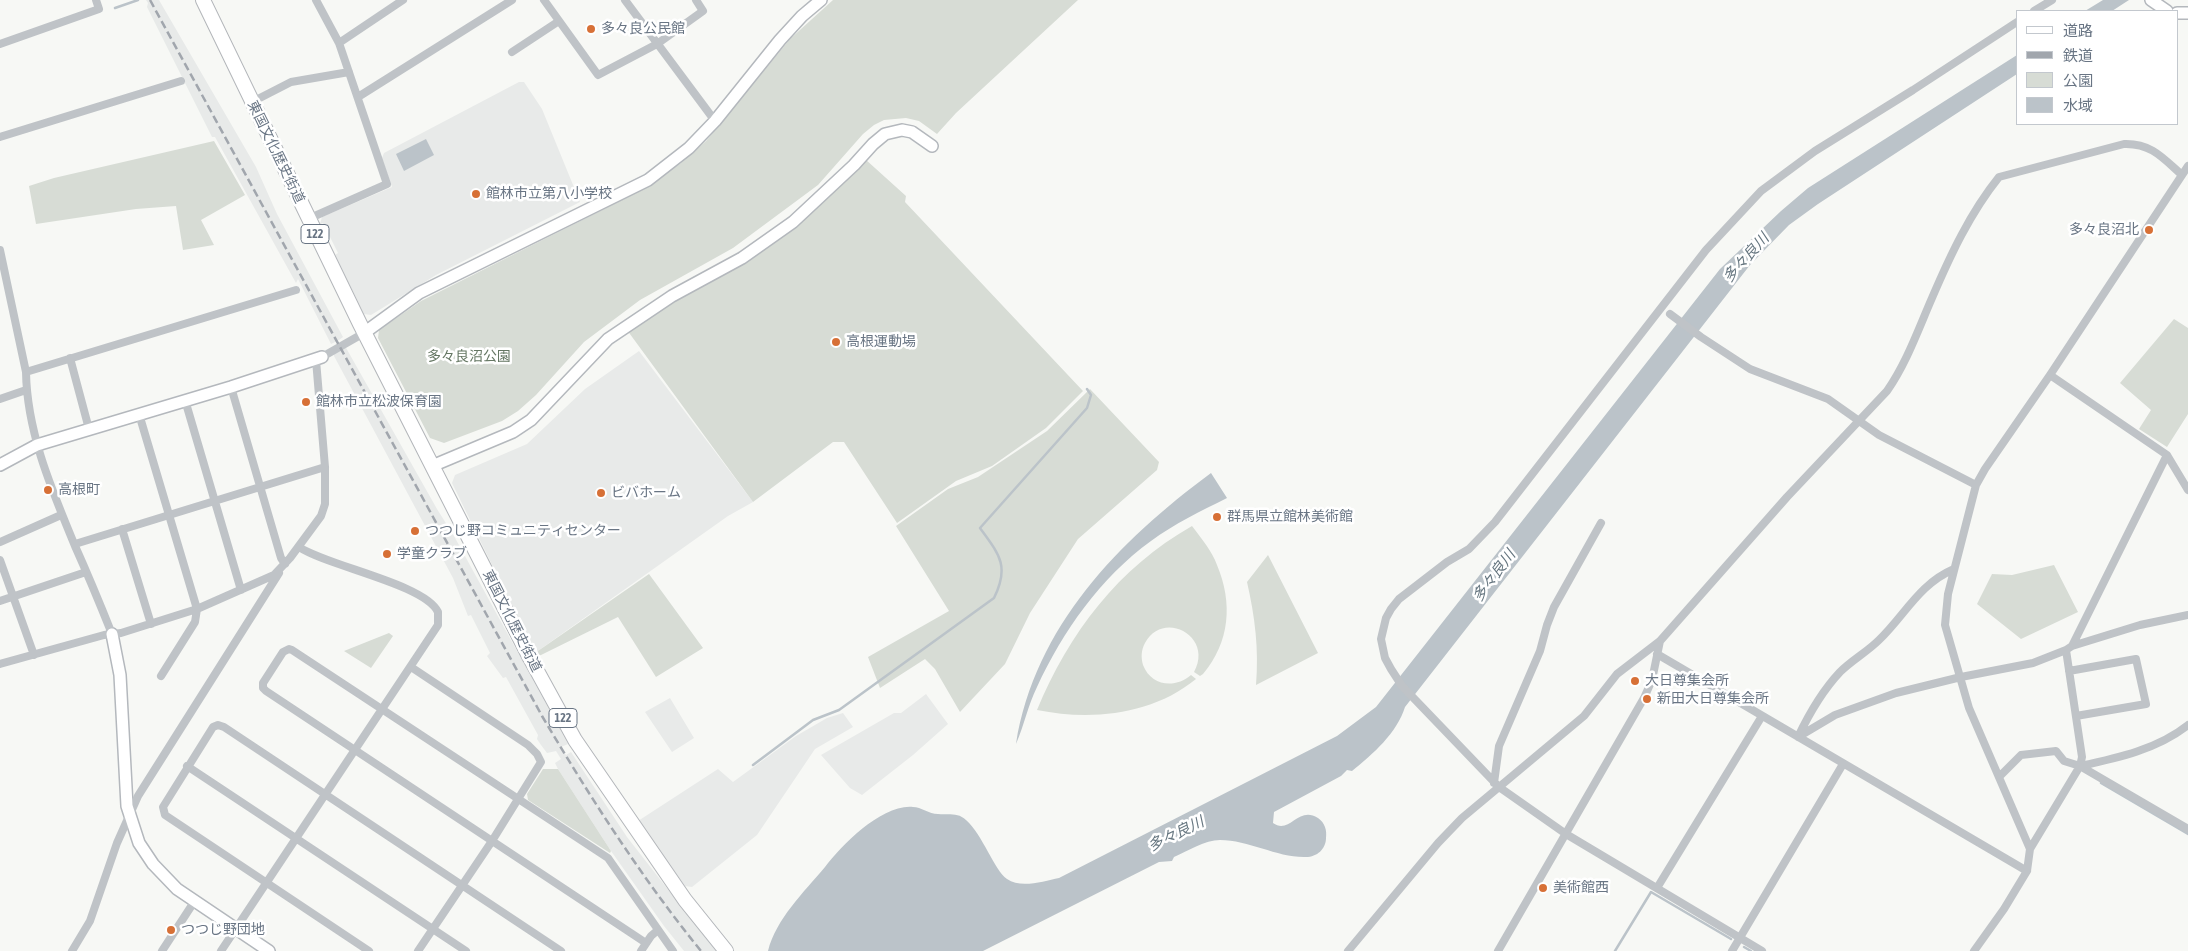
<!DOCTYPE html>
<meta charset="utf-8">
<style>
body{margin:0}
#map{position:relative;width:2188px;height:951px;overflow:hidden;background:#f7f8f5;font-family:"Asap Condensed","Noto Sans JP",sans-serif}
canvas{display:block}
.legend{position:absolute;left:2016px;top:10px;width:162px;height:115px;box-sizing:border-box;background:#fff;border:1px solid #c3c8ce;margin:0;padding:6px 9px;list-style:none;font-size:15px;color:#697584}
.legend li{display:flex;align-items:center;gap:10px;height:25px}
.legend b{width:25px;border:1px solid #c3c8ce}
</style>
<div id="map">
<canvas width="2188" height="951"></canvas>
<ul class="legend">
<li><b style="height:6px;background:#fff"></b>道路</li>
<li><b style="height:6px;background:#a1a6ad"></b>鉄道</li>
<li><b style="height:14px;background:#d7dcd5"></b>公園</li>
<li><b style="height:14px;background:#bbc3c9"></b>水域</li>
</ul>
</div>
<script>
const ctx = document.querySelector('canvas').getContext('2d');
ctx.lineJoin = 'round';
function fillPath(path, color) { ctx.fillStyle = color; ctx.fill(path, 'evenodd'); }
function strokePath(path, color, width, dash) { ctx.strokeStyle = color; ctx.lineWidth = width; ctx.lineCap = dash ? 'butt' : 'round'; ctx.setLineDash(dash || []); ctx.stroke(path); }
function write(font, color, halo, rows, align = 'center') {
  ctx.font = font + ' "Asap Condensed","Noto Sans JP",sans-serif'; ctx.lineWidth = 5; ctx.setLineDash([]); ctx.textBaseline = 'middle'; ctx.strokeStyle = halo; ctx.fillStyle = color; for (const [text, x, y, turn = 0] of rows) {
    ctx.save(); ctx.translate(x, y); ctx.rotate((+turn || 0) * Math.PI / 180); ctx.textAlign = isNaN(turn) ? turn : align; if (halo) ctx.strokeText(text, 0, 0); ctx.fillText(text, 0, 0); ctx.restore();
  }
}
const built = new Path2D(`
 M 146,0 L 159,0 L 256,167 L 277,214 L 343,337 L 339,340 L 331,344 L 298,279 L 296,283 L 215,137 L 212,137 L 147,7 L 148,3 Z
 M 519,82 L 524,82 L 542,109 L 580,202 L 436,275 L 371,315 L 364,314 L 335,255 L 338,253 L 323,223 L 320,224 L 322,217 L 392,187 L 382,158 L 384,153 Z
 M 345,346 L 437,509 L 454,536 L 568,744 L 561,747 L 566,755 L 571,752 L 627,837 L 716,951 L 684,951 L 664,926 L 611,851 L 558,769 L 555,763 L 561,759 L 556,751 L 547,753 L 541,745 L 537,739 L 538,735 L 506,677 L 503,678 L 487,656 L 490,653 L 471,615 L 468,616 L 453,578 L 334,356 L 334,353 Z
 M 639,351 L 753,502 L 728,516 L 535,653 L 452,483 L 455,475 L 527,444 L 585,389 Z
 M 926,694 L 948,724 L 913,755 L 862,795 L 850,788 L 821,755 L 894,713 L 901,713 Z
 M 670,698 L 694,738 L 672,752 L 645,712 Z
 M 843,713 L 853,727 L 815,749 L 757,835 L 692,887 L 685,886 L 638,821 L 718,769 L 733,782 L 796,736 L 827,718 Z`);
const green = new Path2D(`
 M 833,0 L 1078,0 L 956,113 L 937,134 L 919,121 L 906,118 L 884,120 L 874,125 L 863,134 L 818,185 L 733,248 L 640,300 L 584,342 L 536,395 L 518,411 L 502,421 L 444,443 L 430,438 L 378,338 L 379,330 L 421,301 L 644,189 L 681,163 L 706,141 L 790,39 Z
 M 214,141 L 245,195 L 201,220 L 214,245 L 183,250 L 176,206 L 136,209 L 36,224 L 29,186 L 54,178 Z
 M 865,159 L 906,196 L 905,202 L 1083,391 L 1046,428 L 992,466 L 956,481 L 897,523 L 844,442 L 833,442 L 753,502 L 627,330 L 644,317 L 745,262 L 815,210 Z
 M 2174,319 L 2188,328 L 2188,414 L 2167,447 L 2139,429 L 2151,410 L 2120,383 Z
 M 1090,389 L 1159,462 L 1157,470 L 1078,539 L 1030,613 L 1005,664 L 960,712 L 935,669 L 925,659 L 880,688 L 868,657 L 949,611 L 896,526 L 948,489 L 978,477 L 1047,431 Z
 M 1192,526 C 1201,538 1212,551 1217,565 C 1233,603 1230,642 1203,674 L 1200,676 L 1194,672 C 1214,636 1163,609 1145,643 C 1141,650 1141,658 1143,665 C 1151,686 1175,689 1191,675 L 1196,679 C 1152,715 1091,721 1037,710 C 1069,633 1118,568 1192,526 Z
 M 1268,555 L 1318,653 L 1256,685 C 1259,649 1255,617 1247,582 Z
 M 2054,565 L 2078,612 L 2021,639 L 1977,604 L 1992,574 L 2012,575 Z
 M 649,574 L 703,648 L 656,677 L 618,617 L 539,656 L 535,653 Z
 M 389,633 L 393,636 L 371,668 L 344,651 Z
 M 543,769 L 558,769 L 611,851 L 610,853 L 528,800 L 527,794 Z`);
const water = new Path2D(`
 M 2103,0 L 2129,0 L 2112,11 L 2085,11 Z
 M 2017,55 L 2017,74 L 1818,204 L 1789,225 L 1750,265 L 1405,707 C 1397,733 1373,754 1352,771 L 1347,770 L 1341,776 L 1274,812 L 1273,823 C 1290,835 1298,805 1318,818 C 1325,823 1327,830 1326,838 C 1326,849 1317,857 1306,857 C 1278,858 1249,840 1220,840 C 1205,840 1188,851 1174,857 L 1172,861 L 1159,862 L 983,951 L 768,951 C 776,919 804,892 825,867 C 842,845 882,804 913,807 C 921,807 929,814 938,814 C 948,815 958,812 966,820 C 983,835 994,870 1007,879 C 1021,889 1044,881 1059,878 L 1337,736 L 1376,707 L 1720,269 L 1781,211 L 1808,188 Z
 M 426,139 L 434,155 L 404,171 L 396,154 Z
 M 1211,473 L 1227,498 C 1201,511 1174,524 1151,541 C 1100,578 1063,631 1037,687 C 1028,705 1024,726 1016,744 C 1035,626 1119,541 1211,473 Z`);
const stream = new Path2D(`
 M 115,8 L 138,0
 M 753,765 L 813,720 L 839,710 L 994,598 C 1010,566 999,554 980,528 L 1087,408 L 1091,395 L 1087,389
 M 2101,783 L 2188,834
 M 1744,947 L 1751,951
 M 1615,951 L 1651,892 L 1731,939`);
const street = new Path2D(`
 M 544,0 L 598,75 L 657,44 L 703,11 L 696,0
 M 625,0 L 715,121
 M 2034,11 L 2052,0
 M 339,43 L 403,0
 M 0,44 L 99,9 L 96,0
 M 512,52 L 559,21
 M 358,97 L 512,0
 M 252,102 L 291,82 L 349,72
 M 0,137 L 181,81
 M 308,219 L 387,184 L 339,43 L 316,0
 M 0,250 L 26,372 C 27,433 52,490 75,546 C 88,575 100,604 112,634
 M 1670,314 L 1701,337 L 1750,369 L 1828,399 L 1879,435 L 1976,485
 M 322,357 L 364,333
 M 70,358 L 89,429
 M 26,372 L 296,290
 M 2050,375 L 2167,455 L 2188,490
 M 231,387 L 281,558 L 285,564
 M 0,399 L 26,390
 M 185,400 L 241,590
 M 139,414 L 197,609 L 195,622 L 161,676
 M 122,529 L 151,624
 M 0,542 L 61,515
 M 75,544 L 325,467
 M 0,560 L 34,655
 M 0,601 L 86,572
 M 2072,646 L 2167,455
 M 1657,654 L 2027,871
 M 0,664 L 104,635 L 121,633 L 197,609 L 274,575 L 290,558 L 321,516 L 325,504 L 325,467 L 316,360
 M 411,667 L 528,745 L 537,754 L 541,762 L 492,841 L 418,951
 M 2069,671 L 2136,659 L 2146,704 L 2076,716
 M 1798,737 L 1835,715 L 1896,693 L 1961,677 L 2033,663 L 2066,650
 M 1798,737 C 1808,716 1824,689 1840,672 C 1852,660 1867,652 1879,640 C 1905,615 1919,584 1954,569
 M 187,766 L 466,951
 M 2080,766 C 2118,758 2158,749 2188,725
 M 1999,777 L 2021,755 L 2056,751 L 2064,761 L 2080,766 L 2188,829
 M 1494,783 L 1499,746 L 1540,651 L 1547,625 L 1554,607 L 1601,523
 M 2030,849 L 2080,766 L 2082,757 L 2066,650 L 2072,646 L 2140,625 L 2188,615
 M 1657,888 L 1762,716
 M 646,943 L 266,691 L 263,688 L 263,683 L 283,652 L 289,649 L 292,650 L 608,858 L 673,951
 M 72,951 L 90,921 L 117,843 L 138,796 L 279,573
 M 162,951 L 194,902
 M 221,951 L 438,625 L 438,612 C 425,584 327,566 299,547
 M 369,951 L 165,815 L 163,807 L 213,727 L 218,725 L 224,727 L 561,951
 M 641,951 L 651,936 L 658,930
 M 1348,951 L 1438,843 L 1462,818 L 1584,716 L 1617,674 L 1660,641
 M 1498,951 L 1644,698 L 1652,680 L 1660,641 L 1787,497 L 1887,391 C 1907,362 1918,330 1932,298 C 1950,256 1970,213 1999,177 L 2124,144 C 2151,143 2163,158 2182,175
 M 1732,951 L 1843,764
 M 1762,951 L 1566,834 L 1499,787 L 1402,686 L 1391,669 L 1385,658 L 1381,639 L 1386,618 L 1391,609 L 1399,599 L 1447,562 L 1469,549 L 1495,522 L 1706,250 L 1761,191 L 1815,151 L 1913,90 L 2017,22
 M 1974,951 L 2004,909 L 2027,871 L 2030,849 L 1969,708 L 1945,625 L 1948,594 L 1976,485 L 1985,469 L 2050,375 L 2188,166`);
const secondary = new Path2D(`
 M 2151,0 L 2167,11
 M 2177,13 L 2188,13
 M 364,333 L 419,293 L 648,180 L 689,148 L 715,121 L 780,40 L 802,16 L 821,0
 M 0,465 L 37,445 L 231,387 L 322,357
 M 432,466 L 513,432 L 531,420 L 608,339 L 672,296 L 742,258 L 793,222 L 854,165 L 873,144 L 885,134 L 902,130 L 912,132 L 932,146
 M 112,634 L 120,675 L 127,806 L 139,843 L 153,864 L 177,889 L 269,951`);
const highway = new Path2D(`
 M 203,0 L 360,324 L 530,658 L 575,740 L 685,900 L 726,951`);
const rail = new Path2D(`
 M 150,0 L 542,716 C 590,797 641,877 701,951`);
const markers = [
 [591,29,5,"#d77036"],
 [476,194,5,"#d77036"],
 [2149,230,5,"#d77036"],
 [836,342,5,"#d77036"],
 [306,402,5,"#d77036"],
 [48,490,5,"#d77036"],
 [601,493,5,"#d77036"],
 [1217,517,5,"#d77036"],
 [415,531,5,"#d77036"],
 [387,554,5,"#d77036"],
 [1635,681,5,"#d77036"],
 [1647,699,5,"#d77036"],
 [1543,888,5,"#d77036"],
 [171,930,5,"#d77036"]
];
const shields = [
 [315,234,28],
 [563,718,28]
];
const shieldNames = [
 ["122",315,234],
 ["122",563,718]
];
const poiNames = [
 ["多々良公民館",601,29],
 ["館林市立第八小学校",486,194],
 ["多々良沼北",2139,230,"right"],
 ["高根運動場",846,342],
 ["館林市立松波保育園",316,402],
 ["高根町",58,490],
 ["ビバホーム",611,493],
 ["群馬県立館林美術館",1227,517],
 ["つつじ野コミュニティセンター",425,531],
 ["学童クラブ",397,554],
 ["大日尊集会所",1645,681],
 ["新田大日尊集会所",1657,699],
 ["美術館西",1553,888],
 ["つつじ野団地",181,930]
];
const streetNames = [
 ["東国文化歴史街道",276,152,64],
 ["東国文化歴史街道",512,621,63]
];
const parkNames = [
 ["多々良沼公園",469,357]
];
const waterNames = [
 ["多々良川",1746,258,-48],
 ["多々良川",1494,576,-53],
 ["多々良川",1176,834,-26]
];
fillPath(built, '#e8eae9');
fillPath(green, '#d7dcd5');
fillPath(water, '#bbc3c9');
strokePath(stream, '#bbc3c9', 2.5);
strokePath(secondary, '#b4b8bd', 14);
strokePath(highway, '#b3b6ba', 16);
strokePath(street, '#bfc3c7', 8);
strokePath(secondary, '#fff', 11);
strokePath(highway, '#fff', 14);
strokePath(rail, '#a1a6ad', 2.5, [8, 4]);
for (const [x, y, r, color] of markers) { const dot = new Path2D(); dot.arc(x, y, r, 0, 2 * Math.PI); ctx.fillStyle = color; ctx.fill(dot); strokePath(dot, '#fff', 2); }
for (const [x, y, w] of shields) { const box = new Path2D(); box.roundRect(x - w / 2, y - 9.5, w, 19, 4); ctx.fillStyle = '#fff'; ctx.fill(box); strokePath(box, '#697584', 1); }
write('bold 12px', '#697584', null, shieldNames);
write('14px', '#697584', '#fff', poiNames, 'left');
write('14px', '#697584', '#fff', streetNames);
write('14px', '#657763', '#fff', parkNames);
write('italic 15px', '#65757f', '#fff', waterNames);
</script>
